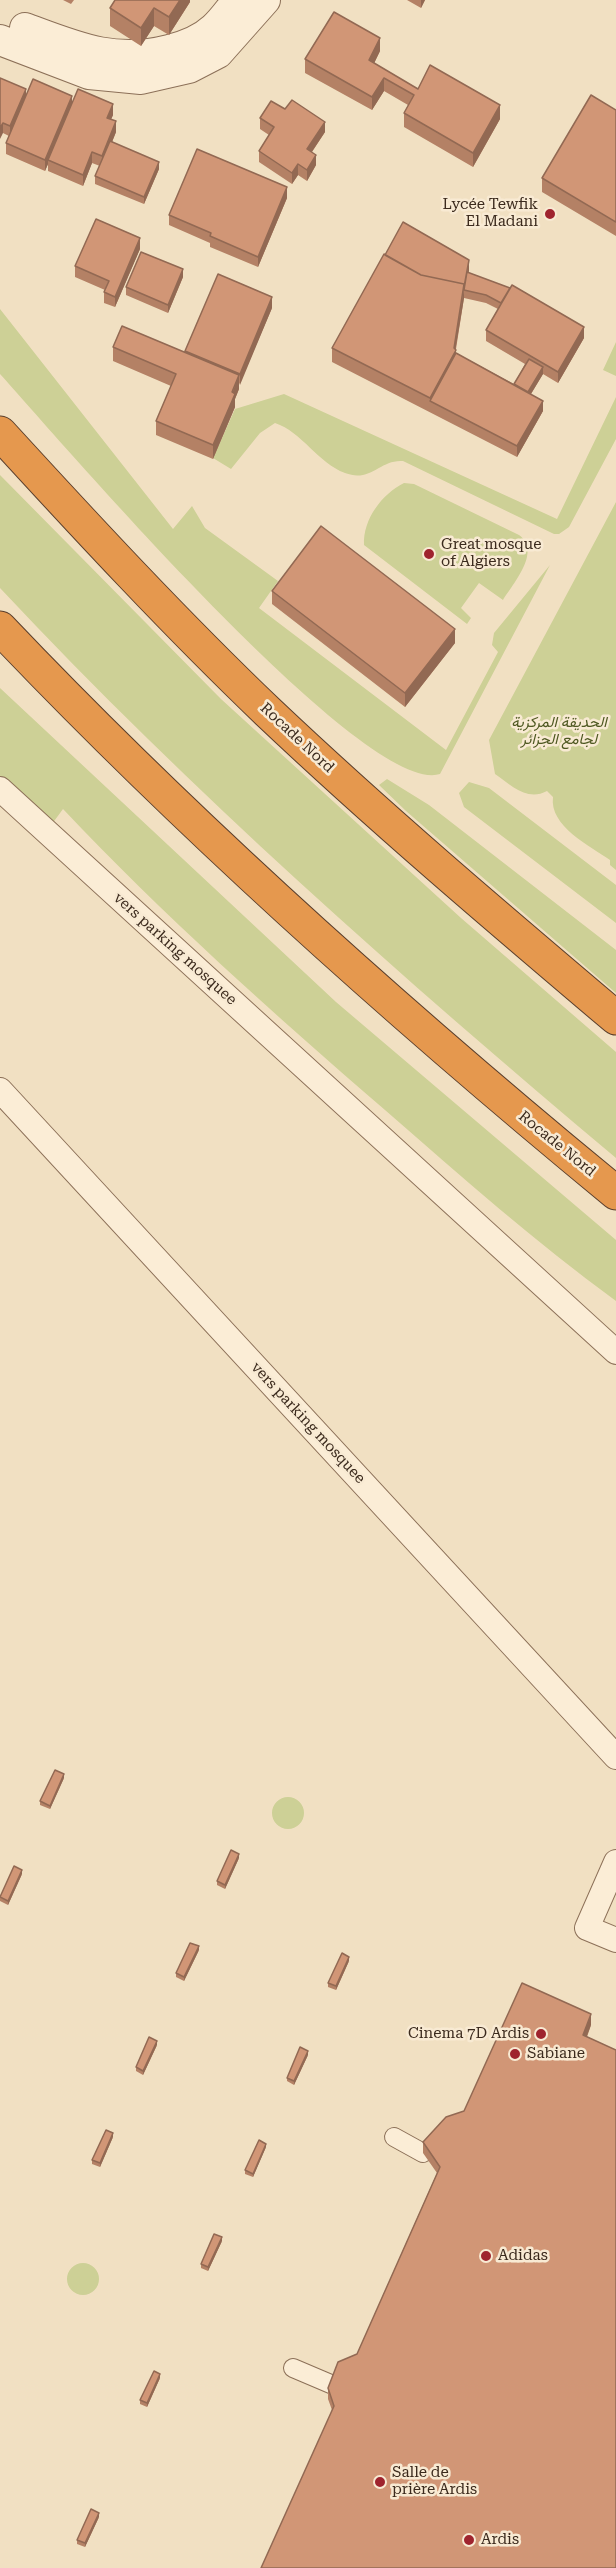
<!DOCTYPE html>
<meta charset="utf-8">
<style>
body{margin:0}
canvas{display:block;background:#f1e0c2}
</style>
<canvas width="616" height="2568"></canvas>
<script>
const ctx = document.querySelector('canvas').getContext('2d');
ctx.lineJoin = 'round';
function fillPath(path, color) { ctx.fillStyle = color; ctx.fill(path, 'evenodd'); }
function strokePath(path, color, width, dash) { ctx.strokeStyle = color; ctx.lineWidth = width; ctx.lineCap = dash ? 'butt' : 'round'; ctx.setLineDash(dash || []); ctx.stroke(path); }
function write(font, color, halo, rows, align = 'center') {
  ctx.font = font + ' "Roboto Serif",Vazirmatn,serif'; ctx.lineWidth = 5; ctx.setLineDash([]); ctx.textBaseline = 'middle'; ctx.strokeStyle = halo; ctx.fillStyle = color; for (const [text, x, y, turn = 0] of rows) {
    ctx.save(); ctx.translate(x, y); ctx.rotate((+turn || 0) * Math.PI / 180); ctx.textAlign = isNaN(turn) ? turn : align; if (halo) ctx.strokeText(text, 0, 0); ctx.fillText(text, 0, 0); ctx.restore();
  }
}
const green = new Path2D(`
 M 0,309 L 173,529 L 192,506 L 205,528 L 278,581 L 259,608 L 446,750 L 498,652 L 492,645 L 494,633 L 550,565 L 440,774 C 365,798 58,438 0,374 Z
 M 616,342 L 616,376 L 603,370 Z
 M 284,394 L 557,519 L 616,397 L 616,439 L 569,527 L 559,534 L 554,534 L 403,461 C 380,459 371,483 345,473 C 318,463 302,432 275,423 L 260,433 L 231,469 L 213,458 L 235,409 Z
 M 0,475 L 221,699 L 461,918 L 616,1052 L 616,1158 C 402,978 191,792 0,588 Z
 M 404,483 L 414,484 L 519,535 C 542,551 513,584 503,600 L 479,583 L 461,608 L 471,618 L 467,624 L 364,545 C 363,519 382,494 404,483 Z
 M 616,502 L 616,870 L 610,865 L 610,860 C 590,846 549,826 553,797 L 547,791 C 527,802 511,785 495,774 L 489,740 Z
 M 0,688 L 336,1002 L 616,1240 L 616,1301 C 535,1242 461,1176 385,1110 C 274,1014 164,916 63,809 L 52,824 L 0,776 Z
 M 387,779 L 429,805 L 616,950 L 616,993 L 406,811 L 379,785 Z
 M 469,782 L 489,788 L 616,885 L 616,923 L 464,807 L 459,793 Z
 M272 1813a16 16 0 1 1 32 0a16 16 0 1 1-32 0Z
 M67 2279a16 16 0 1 1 32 0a16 16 0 1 1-32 0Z`);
const pedestrian = new Path2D(`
 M 394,2137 L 423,2153
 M 293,2368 L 333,2385`);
const minor = new Path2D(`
 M 0,789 L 616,1352
 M 0,1090 L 616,1757
 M 616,1862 L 587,1928 L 616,1940`);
const tertiary = new Path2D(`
 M 25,28 C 76,47 114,64 169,50 C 185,46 201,40 214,28 C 223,20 230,9 238,0
 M 0,40 L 89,74 L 141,79 L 189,68 L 218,53 L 265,0`);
const motorway = new Path2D(`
 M 0,433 C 87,528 175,623 268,712 C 380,818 498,918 616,1018
 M 0,628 C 192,830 401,1016 616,1193`);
const wall = new Path2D(`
 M 63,0 L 74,0 L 71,4 Z
 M 190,0 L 190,2 L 169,35 L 154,26 L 141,46 L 110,26 L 110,8 Z
 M 407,0 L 425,0 L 421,8 Z
 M 380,51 L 374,63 L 418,89 L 500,119 L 473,167 L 404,127 L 404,113 L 408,105 L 384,91 L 372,110 L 305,73 L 305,59 Z
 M 0,78 L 26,96 L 72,103 L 113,115 L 111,119 L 116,132 L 112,142 L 159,169 L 144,204 L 95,184 L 95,176 L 100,166 L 92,163 L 83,186 L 48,171 L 48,164 L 45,171 L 6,154 L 6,143 L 9,136 L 3,133 Z
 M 616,110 L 616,236 L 542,192 L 542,178 Z
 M 260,118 L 325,132 L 312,152 L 316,165 L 307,181 L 298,175 L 292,184 L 259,162 L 259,151 L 269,135 L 260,129 Z
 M 287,198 L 258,267 L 210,247 L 210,243 L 169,225 L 169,215 Z
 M 140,249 L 115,307 L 104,303 L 104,292 L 105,290 L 75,277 L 75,266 Z
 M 385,255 L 469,273 L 584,338 L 558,383 L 543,374 L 531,394 L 543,411 L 517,457 L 332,362 L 332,348 ZM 464,298 L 486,303 L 498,309 L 486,330 L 486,341 L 525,364 L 514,384 L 456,353 L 456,349 Z
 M 183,277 L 168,313 L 126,295 L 126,287 Z
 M 272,308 L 239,385 L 239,389 L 235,399 L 235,407 L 213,459 L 156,435 L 156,421 L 171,386 L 113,361 L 113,347 L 185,352 Z
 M 272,591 L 455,643 L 405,707 L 272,604 Z
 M 64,1778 L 50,1809 L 40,1805 L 40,1801 Z
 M 239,1858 L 225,1889 L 217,1885 L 217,1881 Z
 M 22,1874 L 8,1905 L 0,1901 L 0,1897 Z
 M 199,1950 L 184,1981 L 176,1977 L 176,1973 Z
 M 349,1961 L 336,1990 L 328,1987 L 328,1983 Z
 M 591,2025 L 587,2037 L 332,2410 L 328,2399 L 328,2388 L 357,2354 L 437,2173 L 423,2153 L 423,2142 L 464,2111 Z
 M 157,2045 L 143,2075 L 136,2071 L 136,2067 Z
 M 308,2055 L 294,2085 L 287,2081 L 287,2078 Z
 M 113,2137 L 100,2167 L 92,2164 L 92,2160 Z
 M 266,2147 L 253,2177 L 245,2174 L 245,2170 Z
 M 222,2241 L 208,2271 L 201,2268 L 201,2264 Z
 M 160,2378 L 147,2407 L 140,2404 L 140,2400 Z
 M 99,2517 L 85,2547 L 77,2544 L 77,2540 Z`);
const shadedWall = new Path2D(`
 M 180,0 L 190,0 L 190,2 L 169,35 L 169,17 Z
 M 421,0 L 425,0 L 421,8 Z
 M 154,8 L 154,26 L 141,46 L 141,28 Z
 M 380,38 L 380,51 L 369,74 L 369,60 Z
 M 384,78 L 384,91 L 372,110 L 372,97 Z
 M 26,89 L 26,100 L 10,137 L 10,126 Z
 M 72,96 L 72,107 L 48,160 L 48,164 L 45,171 L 45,160 Z
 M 113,104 L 113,115 L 107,129 L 107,118 Z
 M 500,105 L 500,119 L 473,167 L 473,153 Z
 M 116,121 L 116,132 L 102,167 L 102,156 Z
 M 325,122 L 325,132 L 307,159 L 307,149 Z
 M 3,123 L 3,133 L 0,139 L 0,128 Z
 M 92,152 L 92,163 L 83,186 L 83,175 Z
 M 316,155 L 316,165 L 307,181 L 307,170 Z
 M 159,162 L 159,169 L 144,204 L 144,197 Z
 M 298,164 L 298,175 L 292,184 L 292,173 Z
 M 287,187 L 287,198 L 258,267 L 258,257 Z
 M 140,238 L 140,249 L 115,307 L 115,297 Z
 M 469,260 L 469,271 L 465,290 L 464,290 L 464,298 L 455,352 L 456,350 L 456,363 L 430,401 L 430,398 L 454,348 Z
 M 183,269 L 183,277 L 168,313 L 168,305 Z
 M 272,297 L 272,308 L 240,385 L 240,374 Z
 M 584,327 L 584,338 L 558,383 L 558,372 Z
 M 543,367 L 543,374 L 526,402 L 526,395 Z
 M 239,375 L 239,389 L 235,399 L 235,407 L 213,459 L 213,445 Z
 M 543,401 L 543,411 L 517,457 L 517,446 Z
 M 455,629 L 455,643 L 405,707 L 405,693 Z
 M 64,1774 L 64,1778 L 50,1809 L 50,1806 Z
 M 239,1854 L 239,1858 L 225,1889 L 225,1885 Z
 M 22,1870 L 22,1874 L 8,1905 L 8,1901 Z
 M 199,1946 L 199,1950 L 184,1981 L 184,1977 Z
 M 349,1957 L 349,1961 L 336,1990 L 336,1986 Z
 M 591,2014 L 591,2025 L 583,2046 L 583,2035 Z
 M 157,2041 L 157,2045 L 143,2075 L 143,2071 Z
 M 308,2051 L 308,2055 L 294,2085 L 294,2081 Z
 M 113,2133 L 113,2137 L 100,2167 L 100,2163 Z
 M 266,2144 L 266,2147 L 253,2177 L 253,2174 Z
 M 222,2237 L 222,2241 L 208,2271 L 208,2267 Z
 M 160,2374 L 160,2378 L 147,2407 L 147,2403 Z
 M 99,2513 L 99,2517 L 85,2547 L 85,2543 Z`);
const building = new Path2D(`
 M 115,0 L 180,0 L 169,17 L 154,8 L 141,28 L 110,8 Z
 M 334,12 L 380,38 L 369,60 L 418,89 L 430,65 L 500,105 L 473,153 L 404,113 L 414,95 L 384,78 L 372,97 L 305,59 Z
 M 0,78 L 26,89 L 10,126 L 3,123 L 0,128 Z
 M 33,79 L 72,96 L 45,160 L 6,143 Z
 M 78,89 L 113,104 L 107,118 L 116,121 L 102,156 L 92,152 L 83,175 L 48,160 Z
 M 591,95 L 616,110 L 616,222 L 542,178 Z
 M 292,100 L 325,122 L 307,149 L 316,155 L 307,170 L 298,164 L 292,173 L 259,151 L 274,127 L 260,118 L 271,101 L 285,109 Z
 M 110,141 L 159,162 L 144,197 L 95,176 Z
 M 197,149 L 287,187 L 258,257 L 210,236 L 211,233 L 169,215 Z
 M 96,219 L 140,238 L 115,297 L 104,292 L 109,281 L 75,266 Z
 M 403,222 L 469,260 L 464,287 L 464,284 L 421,275 L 385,255 Z
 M 141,252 L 183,269 L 168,305 L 126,287 Z
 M 384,254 L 421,275 L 464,284 L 454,348 L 456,350 L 430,398 L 332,348 Z
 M 467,272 L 510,288 L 501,303 L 486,295 L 464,290 Z
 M 218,274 L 272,297 L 240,374 L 185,351 Z
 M 512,285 L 584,327 L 558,372 L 486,330 Z
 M 122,326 L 239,375 L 232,392 L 235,394 L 213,445 L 156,421 L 176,374 L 113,347 Z
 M 456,353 L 543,401 L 517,446 L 430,401 Z
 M 529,359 L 543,367 L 528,392 L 514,384 Z
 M 321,526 L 455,629 L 405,693 L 272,591 Z
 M 55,1770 L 64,1774 L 50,1806 L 40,1801 Z
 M 231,1850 L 239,1854 L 225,1885 L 217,1881 Z
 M 14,1866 L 22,1870 L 8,1901 L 0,1897 Z
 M 190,1943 L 199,1946 L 184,1977 L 176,1973 Z
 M 342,1953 L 349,1957 L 336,1986 L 328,1983 Z
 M 522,1983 L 591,2014 L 583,2035 L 616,2050 L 616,2568 L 261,2568 L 334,2406 L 328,2388 L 338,2362 L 357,2354 L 440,2167 L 423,2142 L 446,2117 L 464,2111 Z
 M 149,2037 L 157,2041 L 143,2071 L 136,2067 Z
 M 300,2047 L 308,2051 L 294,2081 L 287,2078 Z
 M 106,2130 L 113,2133 L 100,2163 L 92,2160 Z
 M 259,2140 L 266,2144 L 253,2174 L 245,2170 Z
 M 214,2234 L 222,2237 L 208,2267 L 201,2264 Z
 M 154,2371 L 160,2374 L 147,2403 L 140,2400 Z
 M 91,2509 L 99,2513 L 85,2543 L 77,2540 Z`);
const markers = [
 [550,214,6,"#9f242e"],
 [429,554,6,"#9f242e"],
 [541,2034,6,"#9f242e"],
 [515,2054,6,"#9f242e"],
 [486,2256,6,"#9f242e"],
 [380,2482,6,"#9f242e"],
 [469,2540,6,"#9f242e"]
];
const poiNames = [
 ["Lycée Tewfik",538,205,"right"],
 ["El Madani",538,222,"right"],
 ["Great mosque",441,545],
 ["of Algiers",441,562],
 ["Cinema 7D Ardis",529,2034,"right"],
 ["Sabiane",527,2054],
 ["Adidas",498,2256],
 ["Salle de",392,2473],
 ["prière Ardis",392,2490],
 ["Ardis",481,2540]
];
const parkNames = [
 ["الحديقة المركزية",559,723],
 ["لجامع الجزائر",559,740]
];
const streetNames = [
 ["Rocade Nord",297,738,43],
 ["vers parking mosquee",175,949,42],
 ["Rocade Nord",557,1144,39],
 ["vers parking mosquee",308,1423,47]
];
fillPath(green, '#cdd096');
strokePath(pedestrian, '#8c7058', 20);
strokePath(minor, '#8c7058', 26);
strokePath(tertiary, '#8c7058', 32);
strokePath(motorway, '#5a3f2d', 35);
strokePath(pedestrian, '#fbedd6', 18);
strokePath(minor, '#fbedd6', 24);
strokePath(tertiary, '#fbedd6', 30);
strokePath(motorway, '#e5984e', 33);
fillPath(wall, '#b48165');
fillPath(shadedWall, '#926953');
fillPath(building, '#d19676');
strokePath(building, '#926953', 1.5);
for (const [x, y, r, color] of markers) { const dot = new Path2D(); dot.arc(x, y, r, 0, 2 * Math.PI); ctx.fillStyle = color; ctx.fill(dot); strokePath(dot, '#f8ead3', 2); }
write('15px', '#3b2a1d', '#f8ead3', poiNames, 'left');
write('italic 15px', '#4f5922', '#f8ead3', parkNames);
write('15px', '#3b2a1d', '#f8ead3', streetNames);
</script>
